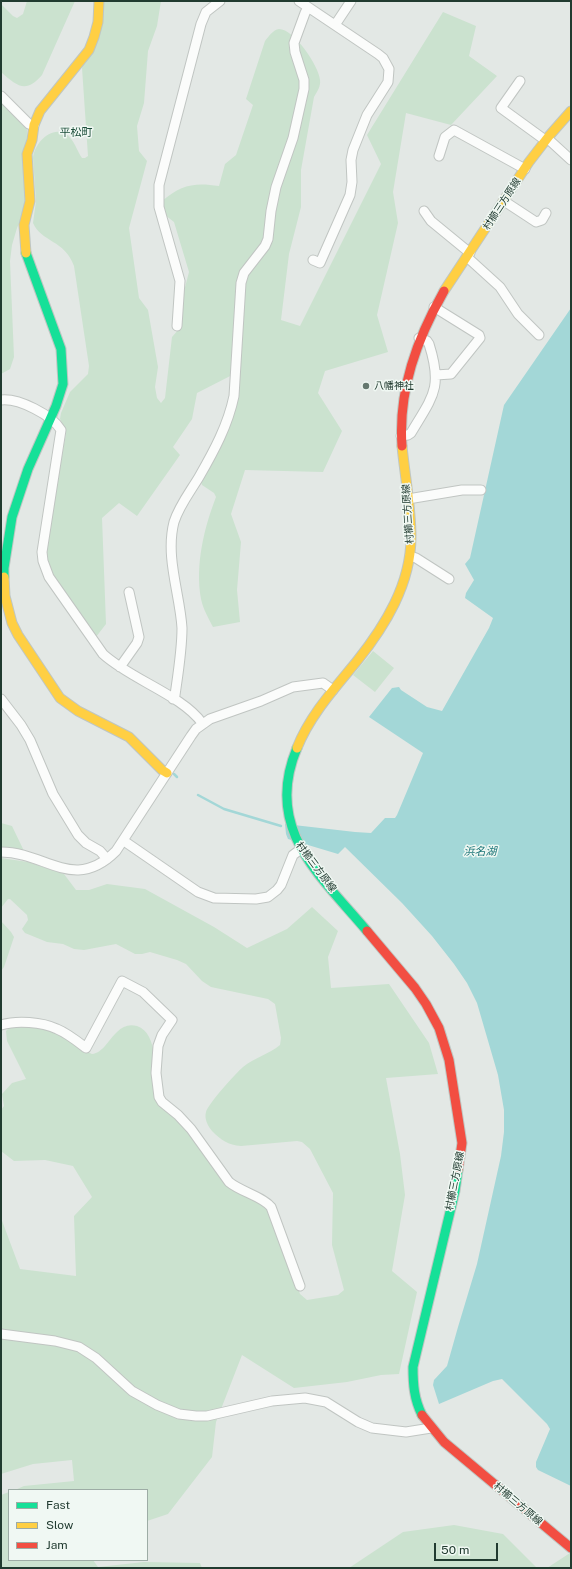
<!DOCTYPE html>
<meta charset="utf-8">
<style>
body{margin:0}
#map{position:relative;width:572px;height:1569px;overflow:hidden;background:#e3e8e5;font-family:"Public Sans",sans-serif}
canvas{display:block}
.frame{position:absolute;inset:0;border:2px solid #213b30;pointer-events:none}
.legend{position:absolute;left:8px;top:1489px;width:140px;height:72px;box-sizing:border-box;background:#f0f8f3;border:1px solid #9daca5;margin:0;padding:5px 7px;list-style:none;font-size:12px;color:#213b30}
.legend li{display:flex;align-items:center;gap:8px;height:20px}
.legend b{width:20px;border:1px solid #9daca5}
.scale{position:absolute;left:434px;top:1543px;width:64px;height:18px;box-sizing:border-box;border:2px solid #213b30;border-top:0;padding-left:5px;font-size:12px;line-height:14px;white-space:nowrap;color:#213b30;-webkit-text-stroke:3px #f0f8f3;paint-order:stroke}
</style>
<div id="map">
<canvas width="572" height="1569"></canvas>
<div class="frame"></div>
<ul class="legend">
<li><b style="height:5px;background:#16e098"></b>Fast</li>
<li><b style="height:5px;background:#ffcf43"></b>Slow</li>
<li><b style="height:5px;background:#f24e42"></b>Jam</li>
</ul>
<div class="scale">50 m</div>
</div>
<script>
const ctx = document.querySelector('canvas').getContext('2d');
ctx.lineJoin = 'round';
function fillPath(path, color) { ctx.fillStyle = color; ctx.fill(path, 'evenodd'); }
function strokePath(path, color, width, dash) { ctx.strokeStyle = color; ctx.lineWidth = width; ctx.lineCap = dash ? 'butt' : 'round'; ctx.setLineDash(dash || []); ctx.stroke(path); }
function write(font, color, halo, rows, align = 'center') {
  ctx.font = font + ' "Public Sans","Noto Sans JP",sans-serif'; ctx.lineWidth = 3; ctx.setLineDash([]); ctx.textBaseline = 'middle'; ctx.strokeStyle = halo; ctx.fillStyle = color; for (const [text, x, y, turn = 0] of rows) {
    ctx.save(); ctx.translate(x, y); ctx.rotate((+turn || 0) * Math.PI / 180); ctx.textAlign = isNaN(turn) ? turn : align; if (halo) ctx.strokeText(text, 0, 0); ctx.fillText(text, 0, 0); ctx.restore();
  }
}
const green = new Path2D(`
 M 27,1 L 75,1 L 42,75 C 26,94 17,86 1,72 L 1,4 L 13,16 L 17,18 L 23,14 Z
 M 104,1 L 161,1 L 157,26 L 148,51 L 144,103 L 137,126 L 139,151 L 147,161 L 129,228 L 139,298 L 148,310 L 158,367 L 155,387 L 157,398 L 161,403 L 165,398 L 172,337 L 179,329 L 184,291 L 189,272 L 174,222 L 165,215 L 162,201 C 181,185 194,182 219,186 L 225,164 L 236,155 L 253,105 L 246,99 L 265,41 C 269,36 273,30 279,29 C 294,29 319,66 320,80 C 321,86 317,92 314,97 L 301,170 L 301,207 L 289,254 L 281,320 L 300,326 L 381,164 L 367,135 L 443,12 L 476,26 L 469,56 L 497,76 L 451,125 L 406,113 L 393,192 L 398,223 L 377,315 L 388,352 L 325,371 L 318,393 L 342,431 L 323,472 L 245,470 L 231,514 L 241,542 L 237,590 L 240,622 L 213,627 C 209,619 203,609 201,599 C 195,565 204,528 216,497 L 214,493 L 202,485 L 201,482 L 225,435 L 238,372 L 197,393 L 192,419 L 173,447 L 180,455 L 137,516 L 119,503 L 102,518 L 106,624 L 96,637 L 53,575 L 47,560 L 47,544 L 66,433 L 66,430 L 60,419 L 61,413 L 70,392 L 88,374 L 89,366 L 74,266 C 65,240 41,242 33,223 L 36,201 L 33,158 C 34,144 51,125 66,134 C 74,139 77,151 82,158 L 85,158 L 88,156 L 82,68 Z
 M 1,101 L 26,126 L 27,130 L 26,208 L 17,228 L 12,245 L 10,261 L 14,357 L 10,369 L 1,374 Z
 M 373,651 L 394,668 L 375,692 L 353,675 Z
 M 1,823 L 12,826 L 24,851 L 1,847 Z
 M 1,858 L 28,862 L 64,874 L 76,890 L 89,890 L 107,884 L 145,889 L 214,927 L 247,948 L 287,929 L 312,907 L 338,931 L 328,957 L 331,988 L 389,984 L 429,1043 L 438,1074 L 386,1078 L 400,1154 L 405,1195 L 392,1271 L 417,1292 L 399,1374 L 381,1375 L 347,1382 L 294,1388 L 242,1355 L 216,1422 L 212,1457 L 168,1514 L 147,1521 L 147,1490 L 15,1490 L 24,1486 L 74,1481 L 72,1460 L 33,1464 L 1,1474 L 1,1218 L 20,1269 L 76,1276 L 74,1216 L 92,1197 L 73,1166 L 45,1160 L 14,1161 L 1,1151 L 1,1110 L 4,1106 L 2,1094 L 12,1083 L 26,1079 L 7,1041 L 6,1031 L 10,1027 C 26,1026 45,1026 60,1034 C 71,1039 80,1049 92,1054 C 103,1053 109,1039 117,1032 C 123,1026 129,1024 137,1026 C 159,1033 155,1076 155,1094 L 182,1124 L 224,1181 L 264,1205 L 270,1211 L 300,1294 L 307,1300 L 338,1295 L 344,1290 L 332,1245 L 333,1193 L 310,1149 L 302,1142 L 297,1141 L 241,1146 C 228,1145 221,1140 212,1131 C 208,1126 204,1119 206,1112 C 208,1104 236,1073 243,1067 C 254,1058 269,1054 280,1045 L 281,1038 L 275,1004 L 268,999 L 211,987 L 202,981 L 186,964 L 177,960 L 150,952 L 142,954 L 135,954 L 116,944 L 84,950 L 74,949 L 63,944 L 47,942 L 25,933 L 22,929 L 28,920 L 27,915 L 10,899 L 8,899 L 1,908 Z
 M 1,921 L 11,932 L 14,937 L 4,967 L 1,971 Z
 M 9,1492 L 9,1560 L 93,1560 L 98,1567 L 144,1562 L 200,1563 L 202,1568 L 1,1568 L 1,1495 Z
 M 454,1525 L 503,1534 L 537,1568 L 349,1568 L 403,1532 Z
 M 570,1553 L 571,1568 L 547,1568 Z`);
const water = new Path2D(`
 M 571,308 L 571,1486 L 538,1470 L 536,1467 L 536,1462 L 550,1429 L 547,1424 L 502,1379 L 493,1381 L 439,1404 L 433,1385 L 434,1380 L 447,1366 L 458,1327 L 477,1264 L 501,1156 L 504,1132 L 504,1110 L 498,1075 L 477,1003 L 467,983 L 454,964 L 432,936 L 402,903 L 345,847 L 338,854 L 288,839 L 286,834 L 285,824 L 355,832 L 371,833 L 385,818 L 395,818 L 397,815 L 423,753 L 369,717 L 392,688 L 399,687 L 401,690 L 427,707 L 442,711 L 489,628 L 493,618 L 465,598 L 466,593 L 474,580 L 465,564 L 470,558 L 504,405 Z`);
const stream = new Path2D(`
 M 174,774 L 177,777
 M 198,795 L 224,809 L 281,826`);
const street = new Path2D(`
 M 299,1 L 378,54 L 383,58 L 389,69 L 388,82 L 367,115 L 353,150 L 351,160 L 352,182 L 350,195 L 320,263 L 313,260
 M 335,25 L 351,1
 M 520,81 L 501,108 L 545,140
 M 1,96 L 29,124 L 34,125
 M 547,138 L 571,160
 M 439,156 L 445,137 L 454,130 L 525,169
 M 504,201 L 536,222 L 542,220 L 546,213
 M 424,211 L 431,221 L 470,253
 M 467,257 L 500,287 L 518,314 L 539,335
 M 434,307 L 479,335 L 480,338 L 451,374 L 436,375
 M 177,326 L 180,281 L 159,207 L 159,185 L 201,24 L 206,12 L 220,1
 M 1,400 C 19,398 52,415 61,430 L 42,552 L 43,561 L 49,577 L 103,654 C 130,679 182,695 202,723
 M 401,436 L 408,435 L 411,433 C 433,396 443,388 429,344 L 427,341 L 419,338
 M 408,499 L 462,490 L 481,490
 M 410,556 L 416,558 L 449,579
 M 120,667 L 137,643 L 139,637 L 129,592
 M 1,699 L 21,725 L 30,740 L 53,794 L 78,835 L 86,843 L 100,851 L 107,859
 M 173,699 L 175,695 C 178,674 182,650 182,628 C 180,594 165,557 174,522 C 179,506 190,492 199,477 C 214,451 228,425 234,396 L 241,283 L 244,273 L 265,246 L 268,239 L 271,211 L 276,187 L 293,138 L 304,89 L 304,80 L 295,52 L 294,43 L 305,13 L 308,7
 M 124,841 L 198,892 L 214,898 L 256,899 L 268,897 L 277,890 L 281,885 L 293,855 L 301,849
 M 1,852 C 46,852 74,893 116,851 L 191,736 L 196,729 L 210,719 L 261,701 L 293,687 L 323,683 L 333,690
 M 1,1025 C 17,1020 42,1022 57,1029 C 67,1033 77,1041 86,1048 L 122,981 L 143,992 L 172,1020 L 162,1035 L 158,1046 L 156,1073 L 159,1097 L 162,1102 L 178,1115 L 191,1129 L 229,1182 C 241,1192 262,1196 271,1207 L 300,1286
 M 1,1334 L 55,1341 L 79,1347 L 96,1358 L 132,1391 L 157,1405 L 179,1414 L 196,1416 L 207,1416 L 272,1401 L 305,1398 L 326,1402 L 358,1422 L 372,1428 L 406,1432 L 431,1428`);
const fast = new Path2D(`
 M 4,577 L 4,568 L 12,517 L 28,469 L 56,406 L 63,384 L 61,349 L 26,253
 M 297,748 C 263,829 320,875 367,931
 M 422,1415 C 414,1399 413,1384 413,1367 L 455,1191 L 458,1170`);
const slow = new Path2D(`
 M 26,253 L 24,225 L 30,201 L 27,154 L 32,140 L 34,125 L 40,111 L 89,50 L 94,37 L 98,22 L 99,1
 M 444,291 L 529,162 L 549,136 L 571,111
 M 4,577 L 5,596 L 12,623 L 18,635 L 60,698 L 78,711 L 129,737 L 162,770 L 167,773
 M 297,748 C 310,715 335,688 357,661 C 385,626 411,584 411,537 C 411,507 405,477 402,446`);
const jam = new Path2D(`
 M 402,446 C 398,390 417,339 444,291
 M 367,931 L 415,988 L 426,1004 L 439,1028 L 449,1060 L 462,1143 L 458,1170
 M 422,1415 L 444,1442 L 571,1548`);
const markers = [
 [366,386,4,"#65786f"]
];
const streetNames = [
 ["村櫛三方原線",502,204,-57],
 ["村櫛三方原線",408,514,-94],
 ["村櫛三方原線",316,867,53],
 ["村櫛三方原線",455,1181,-79],
 ["村櫛三方原線",518,1504,40]
];
const poiNames = [
 ["八幡神社",374,386]
];
const neighbourhoodNames = [
 ["平松町",76,133]
];
const waterNames = [
 ["浜名湖",480,852]
];
fillPath(green, '#cbe2cf');
fillPath(water, '#a3d7d7');
strokePath(stream, '#a3d7d7', 2.5);
strokePath(street, '#c0c5c2', 11);
strokePath(fast, '#bfc6c2', 11);
strokePath(slow, '#bfc6c2', 11);
strokePath(jam, '#bfc6c2', 11);
strokePath(street, '#fbfcfb', 9);
strokePath(fast, '#16e098', 9);
strokePath(slow, '#ffcf43', 9);
strokePath(jam, '#f24e42', 9);
for (const [x, y, r, color] of markers) { const dot = new Path2D(); dot.arc(x, y, r, 0, 2 * Math.PI); ctx.fillStyle = color; ctx.fill(dot); strokePath(dot, '#f0f8f3', 1.5); }
write('10px', '#213b30', '#f0f8f3', streetNames);
write('10px', '#213b30', '#f0f8f3', poiNames, 'left');
write('11px', '#1d4e3b', '#f0f8f3', neighbourhoodNames);
write('italic 11px', '#1b7578', '#f0f8f3', waterNames);
</script>
